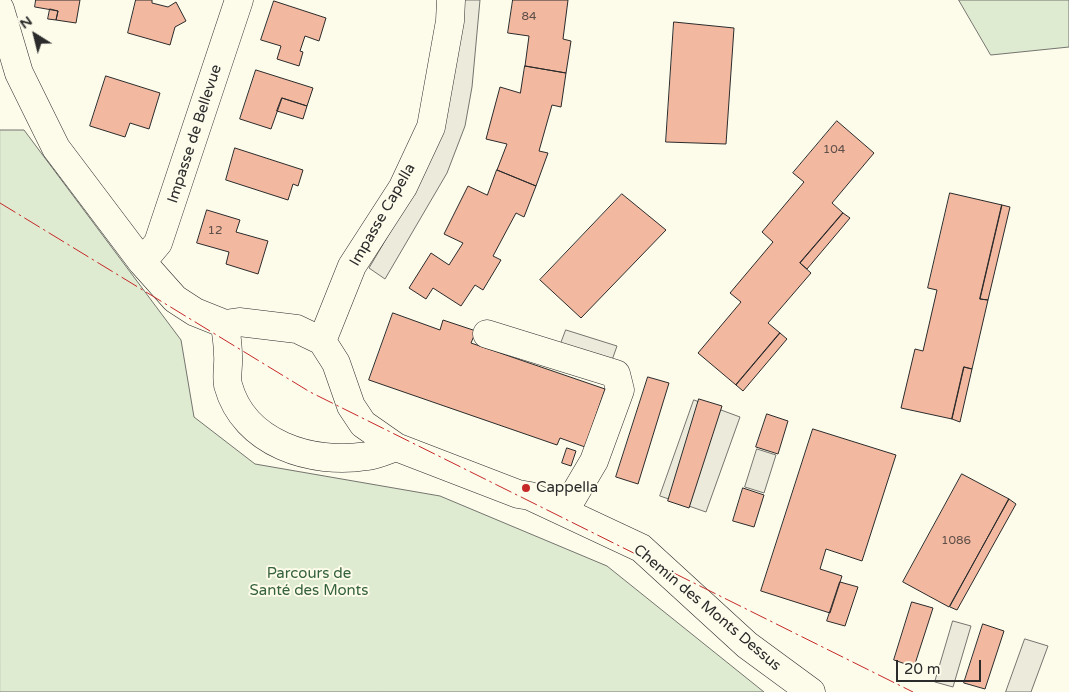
<!DOCTYPE html>
<meta charset="utf-8">
<style>
body{margin:0}
#map{position:relative;width:1069px;height:692px;overflow:hidden;background:#fdfbea;font-family:"Varela Round",sans-serif}
canvas{display:block}
.north{position:absolute;left:10px;top:10px;width:50px;height:50px;-webkit-text-stroke:4px #fdfbea;paint-order:stroke;rotate:324deg;font-size:14px;font-weight:700;line-height:20px;text-align:center;color:#2b2b2b}
.north::after{content:'';display:block;margin:auto;width:18px;height:22px;background:#2b2b2b;clip-path:polygon(50% 0,100% 100%,50% 72%,0 100%)}
.scale{position:absolute;left:896px;top:660px;width:85px;height:22px;box-sizing:border-box;border:2px solid #2b2b2b;border-top:0;padding-left:6px;font-size:15px;line-height:18px;white-space:nowrap;color:#2b2b2b;-webkit-text-stroke:4px #fdfbea;paint-order:stroke}
</style>
<div id="map">
<canvas width="1069" height="692"></canvas>
<div class="north">N</div>
<div class="scale">20 m</div>
</div>
<script>
const ctx = document.querySelector('canvas').getContext('2d');
ctx.lineJoin = 'round';
function fillPath(path, color) { ctx.fillStyle = color; ctx.fill(path, 'evenodd'); }
function strokePath(path, color, width, dash) { ctx.strokeStyle = color; ctx.lineWidth = width; ctx.lineCap = dash ? 'butt' : 'round'; ctx.setLineDash(dash || []); ctx.stroke(path); }
function write(font, color, halo, rows, align = 'center') {
  ctx.font = font + ' "Varela Round",sans-serif'; ctx.lineWidth = 4; ctx.setLineDash([]); ctx.textBaseline = 'middle'; ctx.strokeStyle = halo; ctx.fillStyle = color; for (const [text, x, y, turn = 0] of rows) {
    ctx.save(); ctx.translate(x, y); ctx.rotate((+turn || 0) * Math.PI / 180); ctx.textAlign = isNaN(turn) ? turn : align; if (halo) ctx.strokeText(text, 0, 0); ctx.fillText(text, 0, 0); ctx.restore();
  }
}
const green = new Path2D(`
 M 959,0 L 1069,0 L 1069,47 L 991,55 Z
 M 0,130 L 24,130 L 181,340 L 194,417 L 255,464 L 440,496 L 607,566 L 764,692 L 0,692 Z`);
const parking = new Path2D(`
 M 459,0 L 480,0 L 472,87 L 465,126 L 447,173 L 385,279 L 369,268 L 415,190 Z
 M 566,330 L 617,346 L 611,363 L 560,346 Z
 M 694,400 L 740,417 L 706,512 L 660,496 Z
 M 757,449 L 776,455 L 764,493 L 745,487 Z
 M 953,621 L 971,626 L 953,687 L 935,682 Z
 M 1025,639 L 1048,646 L 1031,692 L 1006,692 Z`);
const building = new Path2D(`
 M 36,0 L 80,0 L 76,23 L 56,20 L 58,11 L 35,7 Z
 M 136,0 L 152,0 L 152,3 L 168,7 L 176,2 L 186,21 L 175,27 L 170,45 L 128,33 Z
 M 513,0 L 568,0 L 563,39 L 571,41 L 566,73 L 525,66 L 529,36 L 508,33 Z
 M 274,1 L 326,18 L 319,41 L 305,36 L 300,51 L 303,52 L 299,66 L 277,59 L 281,46 L 261,40 Z
 M 50,9 L 58,11 L 56,20 L 48,19 Z
 M 674,22 L 734,28 L 726,144 L 666,142 Z
 M 525,66 L 566,73 L 561,107 L 552,105 L 539,151 L 548,153 L 536,186 L 497,170 L 507,144 L 486,139 L 500,87 L 520,93 Z
 M 256,70 L 313,88 L 307,106 L 282,98 L 271,129 L 240,119 Z
 M 106,76 L 160,93 L 149,129 L 130,123 L 125,137 L 90,126 Z
 M 282,98 L 307,106 L 303,119 L 277,111 Z
 M 837,121 L 874,153 L 832,203 L 843,213 L 800,263 L 811,273 L 768,323 L 780,333 L 736,385 L 698,353 L 741,302 L 730,293 L 773,242 L 762,232 L 804,182 L 793,173 Z
 M 235,148 L 303,170 L 298,186 L 293,184 L 288,200 L 226,180 Z
 M 497,170 L 536,186 L 524,217 L 516,213 L 493,256 L 501,260 L 483,290 L 475,285 L 461,306 L 433,288 L 426,299 L 409,288 L 431,253 L 449,265 L 463,243 L 444,234 L 468,186 L 487,195 Z
 M 950,193 L 1002,205 L 980,299 L 988,300 L 972,369 L 964,367 L 952,419 L 901,408 L 915,349 L 923,351 L 937,290 L 928,288 Z
 M 622,194 L 666,230 L 581,318 L 540,280 Z
 M 1002,205 L 1010,207 L 988,300 L 980,299 Z
 M 207,210 L 240,220 L 236,232 L 268,241 L 258,274 L 226,264 L 229,252 L 197,243 Z
 M 843,213 L 850,218 L 807,269 L 800,263 Z
 M 393,313 L 440,330 L 443,320 L 476,331 L 471,343 L 605,389 L 585,447 L 560,438 L 557,445 L 369,380 Z
 M 780,333 L 787,339 L 743,391 L 736,385 Z
 M 964,367 L 972,369 L 960,422 L 952,419 Z
 M 648,377 L 669,383 L 638,484 L 616,477 Z
 M 699,399 L 722,406 L 689,508 L 668,501 Z
 M 767,414 L 788,421 L 778,454 L 756,447 Z
 M 813,429 L 896,455 L 862,561 L 826,549 L 820,569 L 842,576 L 830,613 L 761,591 Z
 M 567,448 L 576,451 L 571,466 L 562,463 Z
 M 962,474 L 1009,499 L 949,607 L 903,582 Z
 M 743,488 L 764,495 L 754,527 L 733,521 Z
 M 1009,499 L 1016,504 L 957,610 L 950,607 Z
 M 840,582 L 858,587 L 845,626 L 827,621 Z
 M 912,602 L 933,608 L 914,667 L 894,660 Z
 M 983,624 L 1004,631 L 985,689 L 964,683 Z`);
const minor = new Path2D(`
 M 0,9 L 19,73 L 56,148 L 142,262 L 175,299 L 195,312 L 225,324 L 239,322 L 297,329 L 322,341 L 336,363 L 351,406 L 363,424 L 396,447 L 518,494 L 530,496 L 641,548 L 747,645 L 811,692
 M 142,262 L 158,243 L 239,0
 M 225,324 C 226,334 228,344 228,355 C 229,364 226,376 228,385 C 244,444 312,465 367,456 C 377,455 387,450 396,447
 M 487,334 L 616,374 L 620,390 L 594,461 L 564,512
 M 322,341 L 352,266 L 403,187 L 431,127 L 450,21 L 451,0`);
const power = new Path2D(`
 M 0,203 L 310,392 L 913,692`);
const markers = [
 [526,488,5,"#c62828"]
];
const numberNames = [
 ["84",529,17],
 ["104",834,150],
 ["12",215,231],
 ["1086",956,541]
];
const streetNames = [
 ["Impasse de Bellevue",195,134,-72],
 ["Impasse Capella",383,215,-60],
 ["Chemin des Monts Dessus",707,608,40]
];
const poiNames = [
 ["Cappella",536,488]
];
const parkNames = [
 ["Parcours de",309,574],
 ["Santé des Monts",309,591]
];
fillPath(green, '#deebd1');
strokePath(green, '#74746e', 1);
fillPath(parking, '#eceadb');
strokePath(parking, '#74746e', 1);
fillPath(building, '#f2b8a0');
strokePath(building, '#2b2b2b', 1);
strokePath(minor, '#2b2b2b', 29);
strokePath(minor, '#fdfbea', 28);
strokePath(power, '#c62828', 1, [18, 4, 2.5, 4]);
for (const [x, y, r, color] of markers) { const dot = new Path2D(); dot.arc(x, y, r, 0, 2 * Math.PI); ctx.fillStyle = color; ctx.fill(dot); strokePath(dot, '#fdfbea', 2); }
write('12px', '#5d4e48', null, numberNames);
write('15px', '#2b2b2b', '#fdfbea', streetNames);
write('15px', '#2b2b2b', '#fdfbea', poiNames, 'left');
write('15px', '#34623c', '#fdfbea', parkNames);
</script>
